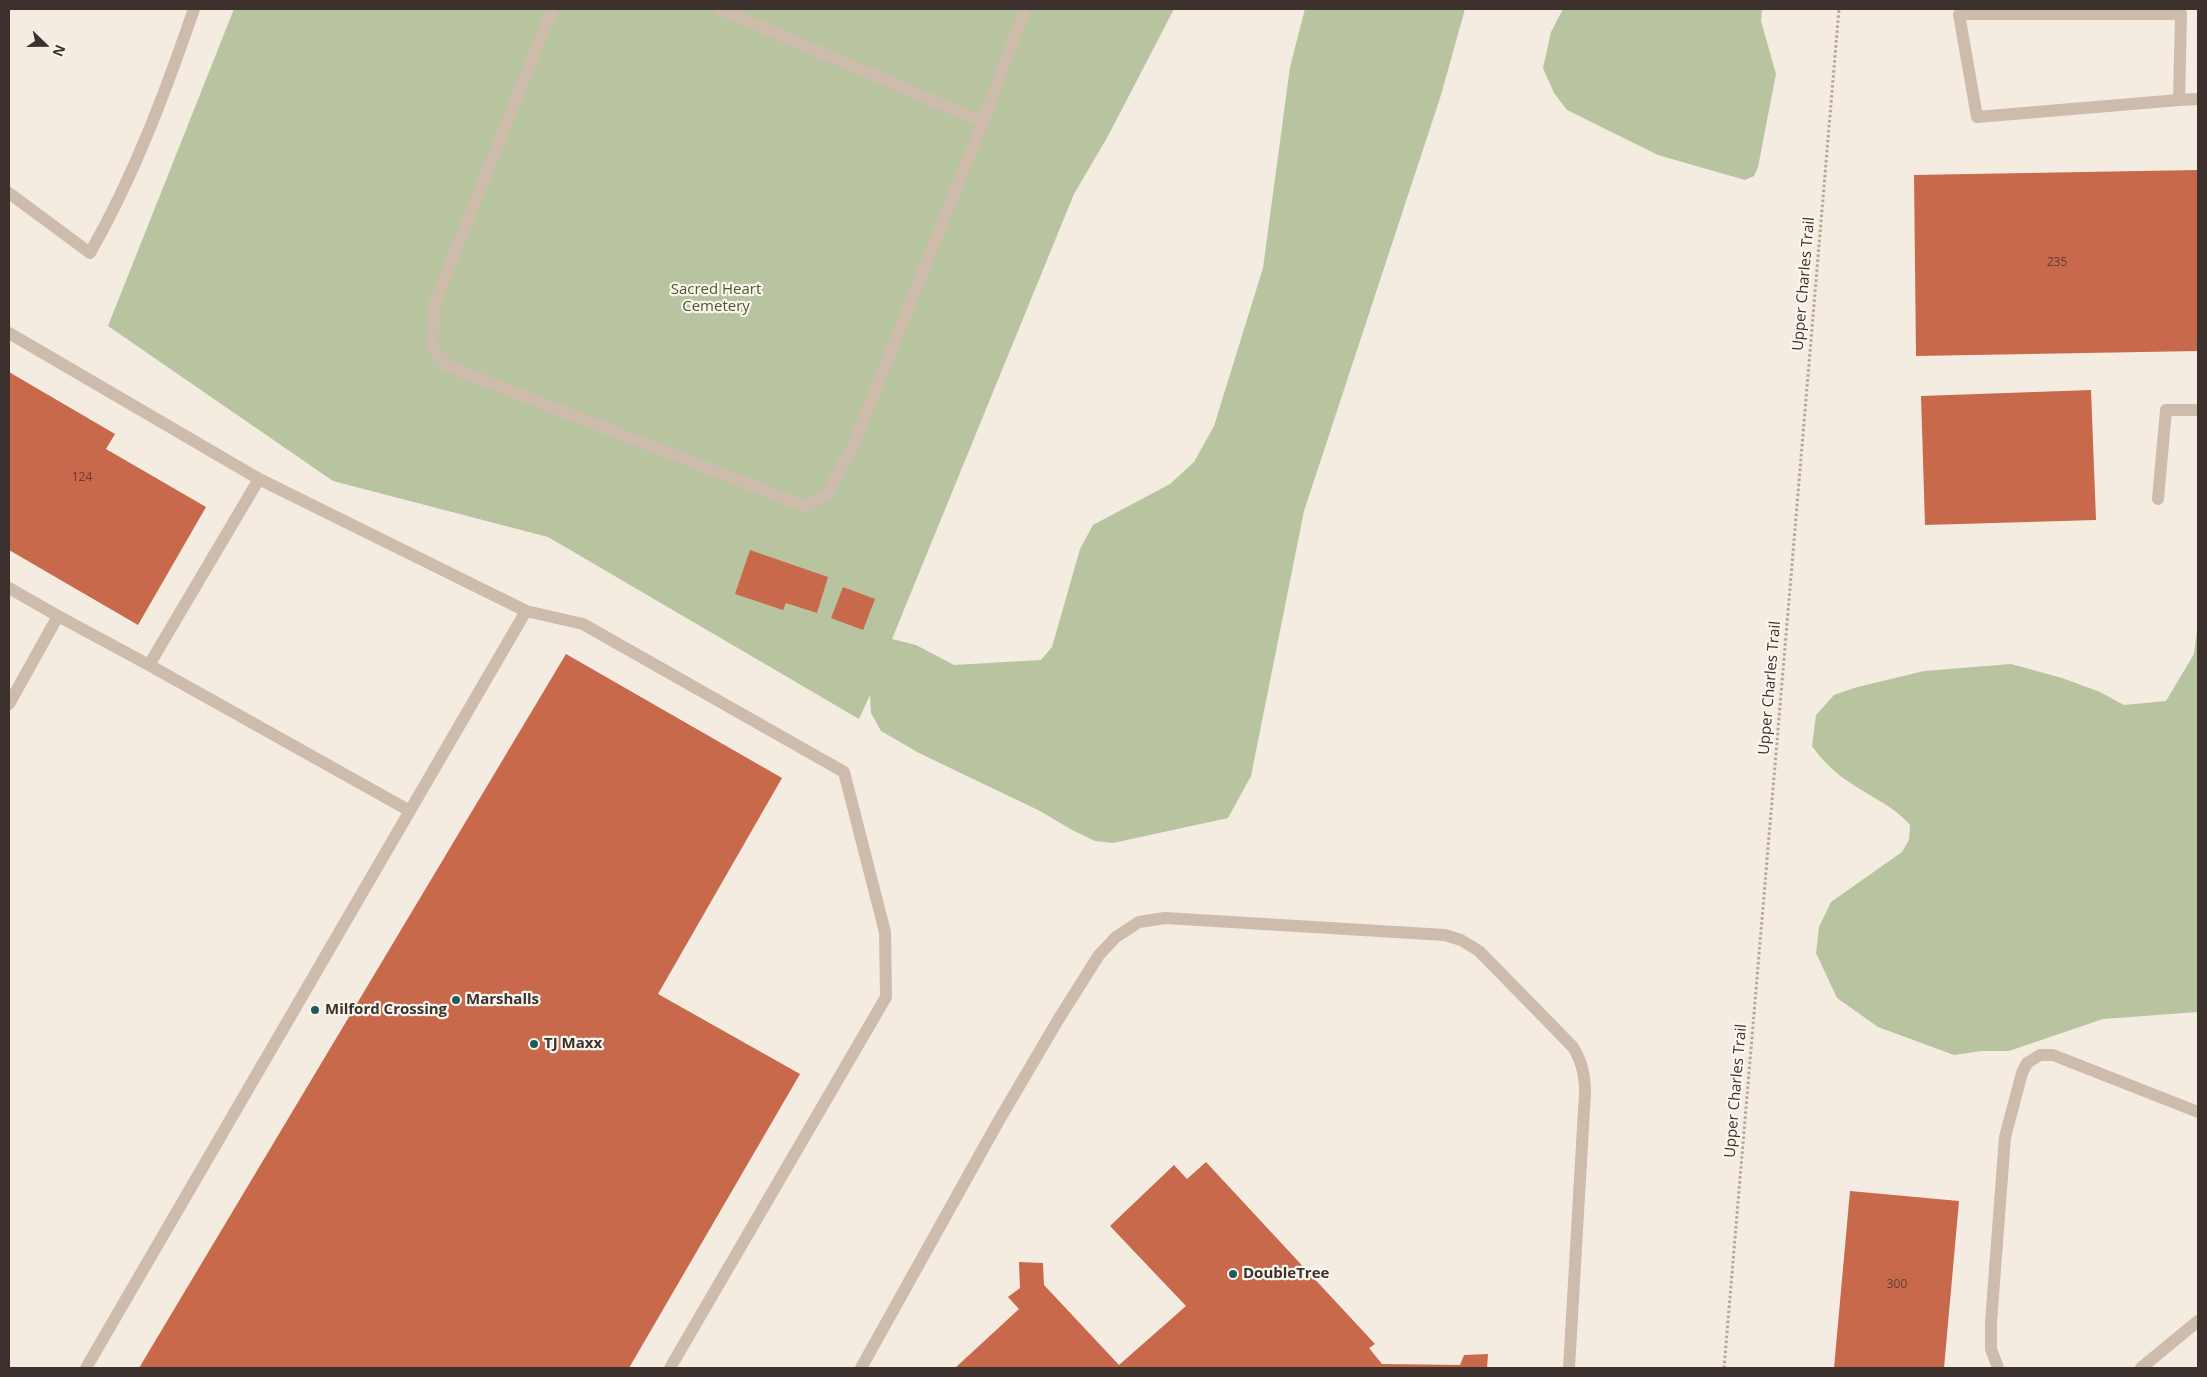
<!DOCTYPE html>
<style>
body{margin:0}
#map{position:relative;width:2207px;height:1377px;overflow:hidden;background:#f4ebe1;font-family:"Open Sans",sans-serif}
canvas{display:block}
.frame{position:absolute;inset:0;border:10px solid #3b302b;pointer-events:none}
.north{position:absolute;left:20px;top:20px;width:50px;height:50px;-webkit-text-stroke:4px #fbf5ee;paint-order:stroke;rotate:112deg;font-size:14px;font-weight:700;line-height:20px;text-align:center;color:#3b302b}
.north::after{content:'';display:block;margin:auto;width:18px;height:22px;background:#3b302b;clip-path:polygon(50% 0,100% 100%,50% 72%,0 100%)}
</style>
<div id="map">
<canvas width="2207" height="1377"></canvas>
<div class="frame"></div>
<div class="north">N</div>
</div>
<script>
const ctx = document.querySelector('canvas').getContext('2d');
ctx.lineJoin = 'round';
function fillPath(path, color) { ctx.fillStyle = color; ctx.fill(path, 'evenodd'); }
function strokePath(path, color, width, dash) { ctx.strokeStyle = color; ctx.lineWidth = width; ctx.lineCap = dash ? 'butt' : 'round'; ctx.setLineDash(dash || []); ctx.stroke(path); }
function write(font, color, halo, rows, align = 'center') {
  ctx.font = font + ' "Open Sans",sans-serif'; ctx.lineWidth = 4.5; ctx.setLineDash([]); ctx.textBaseline = 'middle'; ctx.strokeStyle = halo; ctx.fillStyle = color; for (const [text, x, y, turn = 0] of rows) {
    ctx.save(); ctx.translate(x, y); ctx.rotate((+turn || 0) * Math.PI / 180); ctx.textAlign = isNaN(turn) ? turn : align; if (halo) ctx.strokeText(text, 0, 0); ctx.fillText(text, 0, 0); ctx.restore();
  }
}
const green = new Path2D(`
 M 234,9 L 1174,9 L 1108,136 L 1074,194 L 892,639 L 916,645 L 954,665 L 1041,660 L 1052,647 L 1080,549 L 1093,525 L 1170,484 L 1194,462 L 1214,426 L 1263,268 L 1290,67 L 1305,9 L 1465,9 L 1441,95 L 1304,511 L 1251,776 L 1228,818 L 1113,843 L 1095,841 L 1072,830 L 1040,811 L 919,753 L 881,731 L 871,713 L 870,695 L 859,719 L 548,537 L 333,481 L 108,326 Z
 M 1563,9 L 1762,9 L 1761,21 L 1776,74 L 1758,167 L 1754,176 L 1745,180 L 1658,155 L 1567,110 L 1554,93 L 1543,68 L 1551,32 Z
 M 2198,623 L 2198,1012 L 2103,1019 L 2009,1051 L 1982,1051 L 1954,1055 L 1878,1027 L 1837,998 L 1816,953 L 1819,927 L 1831,902 L 1902,852 L 1909,840 L 1910,825 C 1894,806 1869,796 1849,782 C 1834,772 1822,760 1812,746 L 1816,715 L 1834,695 L 1854,688 L 1924,671 L 2011,664 L 2062,678 L 2100,692 L 2124,705 L 2166,701 L 2194,654 Z`);
const building = new Path2D(`
 M 2198,170 L 2198,351 L 1916,356 L 1914,175 Z
 M 9,372 L 115,434 L 106,449 L 206,507 L 138,625 L 9,550 Z
 M 2091,390 L 2096,520 L 1925,525 L 1921,396 Z
 M 750,550 L 828,577 L 817,613 L 786,603 L 783,610 L 735,594 Z
 M 843,587 L 875,599 L 863,630 L 831,618 Z
 M 566,654 L 782,778 L 658,994 L 800,1074 L 629,1368 L 139,1368 Z
 M 1206,1162 L 1375,1344 L 1369,1348 L 1382,1364 L 1460,1365 L 1464,1355 L 1488,1354 L 1487,1368 L 955,1368 L 1019,1309 L 1008,1297 L 1020,1288 L 1019,1262 L 1043,1263 L 1044,1285 L 1119,1365 L 1186,1306 L 1110,1226 L 1174,1165 L 1187,1179 Z
 M 1850,1191 L 1959,1201 L 1944,1368 L 1834,1368 Z`);
const path = new Path2D(`
 M 1724,1368 L 1839,9`);
const lane = new Path2D(`
 M 552,9 L 435,302 L 432,348 L 449,367 L 807,507 L 828,492 L 855,441 L 983,122 L 1025,9
 M 719,9 L 983,122
 M 2179,100 L 2181,14 L 1959,14 L 1977,117 L 2179,100 L 2198,99
 M 9,193 L 90,253 C 134,176 165,93 194,9
 M 9,333 L 259,479 L 526,611 L 583,624 L 844,772 L 885,932 L 886,997 L 670,1368
 M 2158,499 L 2166,410 L 2198,410
 M 9,588 L 58,616
 M 149,665 L 410,811
 M 9,704 L 58,616 L 149,665 L 259,479
 M 86,1368 L 526,611
 M 861,1368 L 998,1122 L 1058,1020 L 1099,955 L 1116,937 L 1139,922 L 1165,918 L 1445,935 L 1461,940 L 1479,951 L 1573,1047 C 1582,1062 1585,1075 1585,1093 L 1569,1368
 M 1998,1368 L 1991,1349 L 1991,1322 L 2005,1137 L 2022,1073 L 2027,1063 L 2040,1055 L 2053,1055 L 2198,1112
 M 2141,1368 L 2198,1321`);
const markers = [
 [456,1000,5,"#1f5a5e"],
 [315,1010,5,"#1f5a5e"],
 [534,1044,5,"#1f5a5e"],
 [1233,1274,5,"#1f5a5e"]
];
const numberNames = [
 ["235",2057,263],
 ["124",82,478],
 ["300",1897,1285]
];
const streetNames = [
 ["Upper Charles Trail",1804,284,-85],
 ["Upper Charles Trail",1770,688,-85],
 ["Upper Charles Trail",1736,1091,-85]
];
const parkNames = [
 ["Sacred Heart",716,290],
 ["Cemetery",716,307]
];
const poiNames = [
 ["Marshalls",466,1000],
 ["Milford Crossing",325,1010],
 ["TJ Maxx",544,1044],
 ["DoubleTree",1243,1274]
];
fillPath(green, '#b8c4a0');
fillPath(building, '#c8694b');
strokePath(path, '#b9a596', 3, [2.5, 2.5]);
strokePath(lane, '#cdbbac', 12);
for (const [x, y, r, color] of markers) { const dot = new Path2D(); dot.arc(x, y, r, 0, 2 * Math.PI); ctx.fillStyle = color; ctx.fill(dot); strokePath(dot, '#fbf5ee', 2); }
write('12px', '#5e3e33', null, numberNames);
write('15px', '#3b302b', '#fbf5ee', streetNames);
write('15px', '#4a5a2e', '#fbf5ee', parkNames);
write('bold 15px', '#3b302b', '#fbf5ee', poiNames, 'left');
</script>
